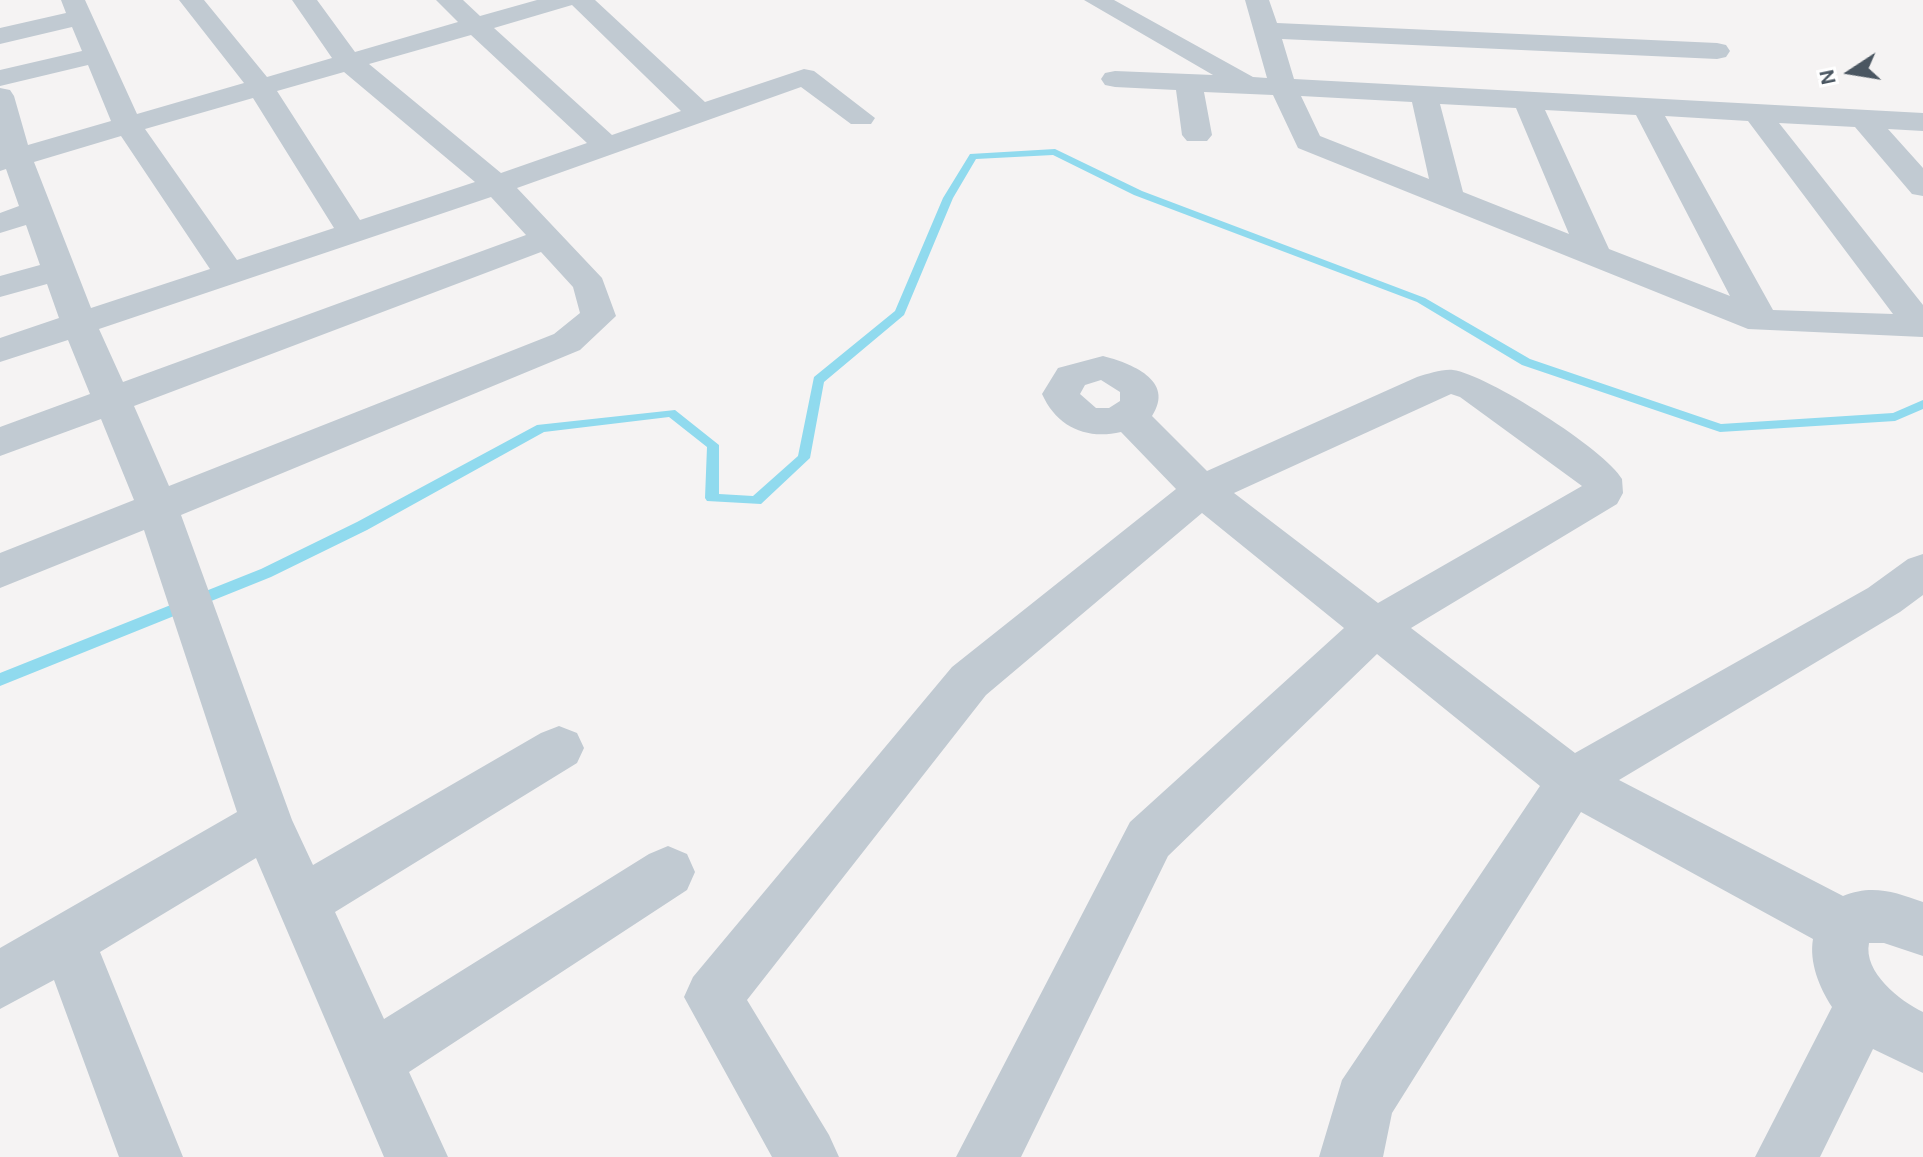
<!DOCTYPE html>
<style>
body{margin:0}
#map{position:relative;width:1923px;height:1157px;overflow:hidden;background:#f5f3f3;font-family:Karla,sans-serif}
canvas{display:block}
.north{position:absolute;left:1811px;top:32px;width:80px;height:80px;-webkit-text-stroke:6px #fff;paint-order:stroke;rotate:258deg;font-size:22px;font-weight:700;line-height:32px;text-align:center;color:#4a5661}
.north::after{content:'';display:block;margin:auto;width:28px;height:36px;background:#4a5661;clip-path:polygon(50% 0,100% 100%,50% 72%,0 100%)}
</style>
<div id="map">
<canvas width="1923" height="1157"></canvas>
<div class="north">N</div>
</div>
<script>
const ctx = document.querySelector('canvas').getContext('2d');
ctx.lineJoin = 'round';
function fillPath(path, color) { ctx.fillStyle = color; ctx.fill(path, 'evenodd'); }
const stream = new Path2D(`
 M 1055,149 L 1142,191 L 1425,298 L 1530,359 L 1721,424 L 1893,413 L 1923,400 L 1923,409 L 1895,421 L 1720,432 L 1522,365 L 1417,302 L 1134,195 L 1053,155 L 976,159 L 953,198 L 904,315 L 824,382 L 810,458 L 761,504 L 707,501 L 705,498 L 707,447 L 669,417 L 544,432 L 367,530 L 271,577 L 0,686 L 0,673 L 261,569 L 357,522 L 537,425 L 675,410 L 719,445 L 719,494 L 753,496 L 798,456 L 814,377 L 895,311 L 943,198 L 970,154 Z`);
const minor = new Path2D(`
 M 61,0 L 85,0 L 137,114 L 244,83 L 179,0 L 204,0 L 267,77 L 332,58 L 292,0 L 317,0 L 355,52 L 458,22 L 436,0 L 463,0 L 480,16 L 537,0 L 595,0 L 705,102 L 804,69 L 814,71 L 875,118 L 871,124 L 851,124 L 801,87 L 517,188 L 602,278 L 616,316 L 580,350 L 181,515 L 292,820 L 313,865 L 541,733 L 559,726 L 577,733 L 584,748 L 577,763 L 335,912 L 384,1019 L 649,854 L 668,846 L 687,854 L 695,872 L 687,890 L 409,1072 L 448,1157 L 384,1157 L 256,858 L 100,952 L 183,1157 L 119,1157 L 54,980 L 0,1009 L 0,948 L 237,812 L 144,530 L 0,588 L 0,553 L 134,500 L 101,419 L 0,456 L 0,427 L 90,394 L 68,340 L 0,362 L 0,338 L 59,318 L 47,284 L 0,297 L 0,276 L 40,265 L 26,225 L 0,233 L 0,213 L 19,206 L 6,169 L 0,171 L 0,88 L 10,90 L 14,96 L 28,145 L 111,121 L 88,65 L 0,86 L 0,70 L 82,51 L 72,27 L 0,44 L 0,28 L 66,13 ZM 572,5 L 681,111 L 612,135 L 494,28 ZM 471,35 L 587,143 L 501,173 L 369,64 ZM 344,72 L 475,182 L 360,220 L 277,91 ZM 253,98 L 334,228 L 237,260 L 145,129 ZM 121,136 L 210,269 L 91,308 L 34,162 ZM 491,197 L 526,235 L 123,382 L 99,329 ZM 541,252 L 573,287 L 580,313 L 554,334 L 169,486 L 134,406 Z
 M 1084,0 L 1114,0 L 1253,77 L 1267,78 L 1245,0 L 1269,0 L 1277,23 L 1717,43 L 1726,45 L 1730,51 L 1726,57 L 1717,59 L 1282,39 L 1294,79 L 1923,113 L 1923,131 L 1888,129 L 1923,168 L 1923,196 L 1912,194 L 1855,127 L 1779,123 L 1923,305 L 1923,337 L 1748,329 L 1298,148 L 1273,95 L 1204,92 L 1212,135 L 1207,141 L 1187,141 L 1182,135 L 1176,90 L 1115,87 L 1105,85 L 1101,79 L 1105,73 L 1115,71 L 1213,75 ZM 1301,96 L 1412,102 L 1429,179 L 1320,136 ZM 1440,104 L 1516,108 L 1569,234 L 1463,192 ZM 1545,110 L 1636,115 L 1730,296 L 1609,249 ZM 1665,116 L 1748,121 L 1893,314 L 1773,310 Z
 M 1103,356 C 1130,363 1176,380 1152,416 L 1207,471 L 1417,377 C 1428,374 1442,369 1453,370 C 1486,374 1606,450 1622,479 L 1623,493 L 1617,504 L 1411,628 L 1575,753 L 1868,588 L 1908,559 L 1923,554 L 1923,595 L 1900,612 L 1619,780 L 1843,896 C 1872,884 1895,892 1923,902 L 1923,956 L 1884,943 L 1869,943 C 1863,972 1900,1001 1923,1012 L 1923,1073 L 1873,1049 L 1820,1157 L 1755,1157 L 1832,1007 C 1819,987 1809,962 1813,939 L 1581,812 L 1392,1113 L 1383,1157 L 1319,1157 L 1342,1080 L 1540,786 L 1377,654 L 1168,856 L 1021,1157 L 956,1157 L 1130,822 L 1344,628 L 1202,513 L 986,695 L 747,1000 L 829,1135 L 839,1157 L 772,1157 L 684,997 L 693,977 L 952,667 L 1176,489 L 1121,432 C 1086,440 1057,427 1042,394 L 1058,368 ZM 1101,380 L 1120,392 L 1120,401 L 1109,408 L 1096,408 L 1080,394 L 1085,385 ZM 1451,394 L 1460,397 L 1582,486 L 1378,603 L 1234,493 Z`);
fillPath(stream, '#90daee');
fillPath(minor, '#c1cad2');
</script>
